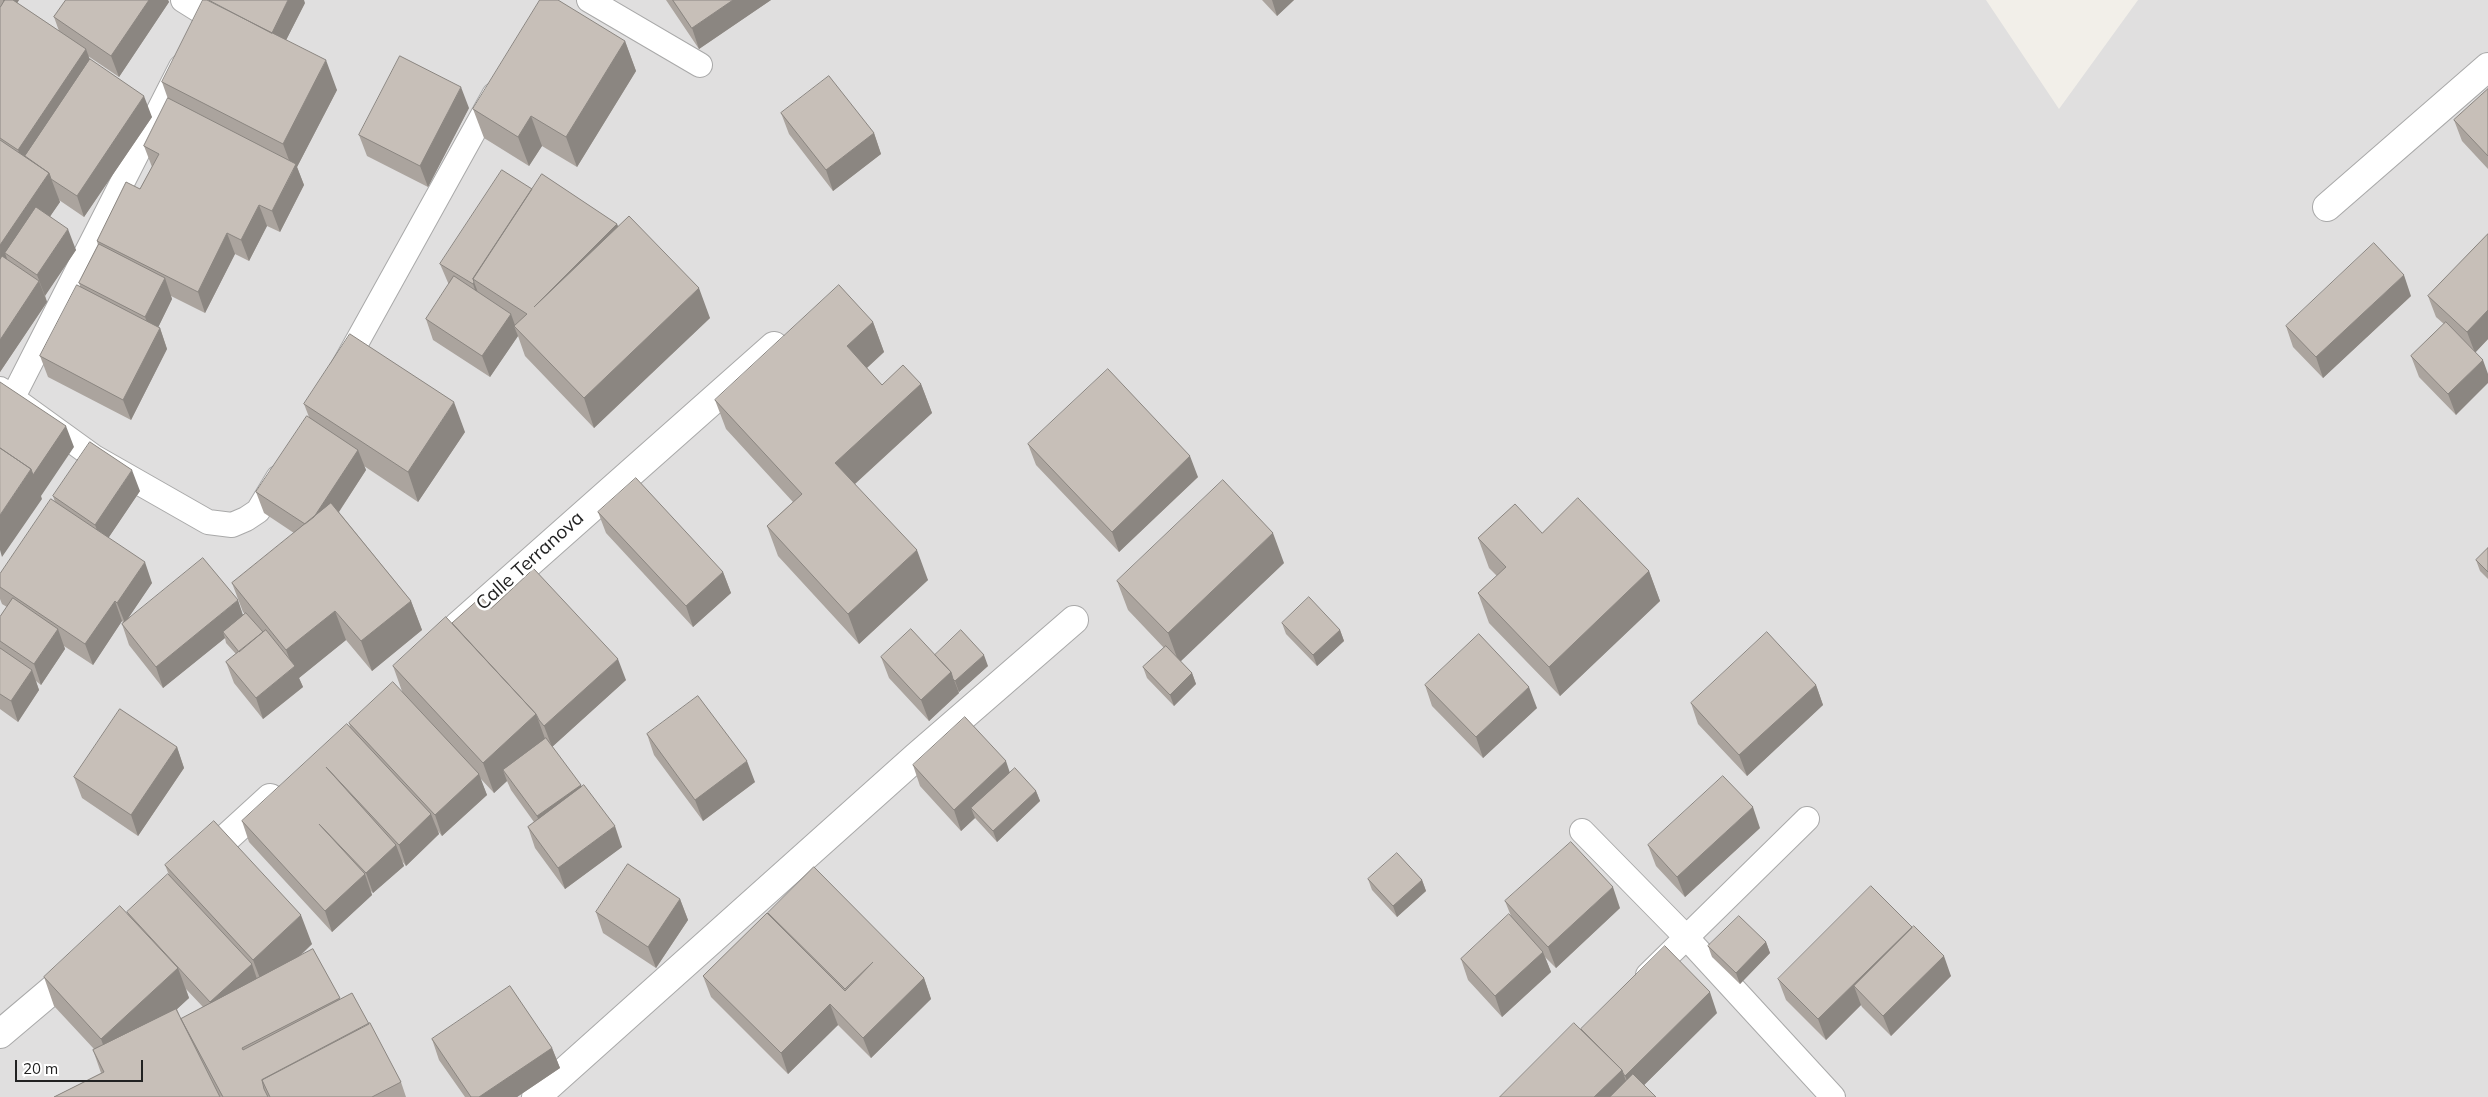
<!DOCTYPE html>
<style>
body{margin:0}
#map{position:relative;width:2488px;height:1097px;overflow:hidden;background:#f2efe9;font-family:Mulish,sans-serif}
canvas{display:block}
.scale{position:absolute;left:15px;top:1060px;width:128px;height:22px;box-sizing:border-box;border:2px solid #222;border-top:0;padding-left:6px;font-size:15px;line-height:18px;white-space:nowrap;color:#222;-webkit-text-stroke:4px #fff;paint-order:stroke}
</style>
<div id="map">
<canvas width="2488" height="1097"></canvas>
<div class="scale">20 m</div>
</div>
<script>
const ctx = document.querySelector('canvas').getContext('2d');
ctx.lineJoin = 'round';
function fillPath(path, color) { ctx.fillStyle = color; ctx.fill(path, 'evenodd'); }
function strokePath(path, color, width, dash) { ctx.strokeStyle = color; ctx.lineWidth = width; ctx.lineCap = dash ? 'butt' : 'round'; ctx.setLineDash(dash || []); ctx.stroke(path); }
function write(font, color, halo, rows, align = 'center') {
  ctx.font = font + ' Mulish,sans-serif'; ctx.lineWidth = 5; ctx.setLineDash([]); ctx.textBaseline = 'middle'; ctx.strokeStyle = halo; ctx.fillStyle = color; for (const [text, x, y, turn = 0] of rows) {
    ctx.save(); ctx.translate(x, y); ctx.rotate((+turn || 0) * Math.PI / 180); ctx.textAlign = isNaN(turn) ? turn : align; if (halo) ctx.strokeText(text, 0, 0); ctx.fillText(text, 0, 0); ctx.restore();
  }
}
const residential = new Path2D(`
 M 0,0 L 1986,0 L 2059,109 L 2138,0 L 2488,0 L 2488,1097 L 0,1097 Z`);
const service = new Path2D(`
 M 183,0 L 207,15
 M 589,0 L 700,65
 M 343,367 L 494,95
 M 0,389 L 94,457 L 208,522 L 232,525 L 246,519 L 258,511 L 278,478
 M 13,397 L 181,67
 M 1582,831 L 1685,936 L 1833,1097
 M 1648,975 L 1807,819`);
const minor = new Path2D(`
 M 2327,207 L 2488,67
 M 458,626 L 774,346
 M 200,862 L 270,798
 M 0,1034 L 77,969
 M 536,1097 L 916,757 L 1074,620`);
const wall = new Path2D(`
 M 0,0 L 19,0 L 17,3 L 59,31 L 54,17 L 66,0 L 168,0 L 169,2 L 119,77 L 88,56 L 90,60 L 152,117 L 84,217 L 59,200 L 60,202 L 50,216 L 76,250 L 45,295 L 47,302 L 0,372 Z
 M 666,0 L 771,0 L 699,49 Z
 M 1262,0 L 1294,0 L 1277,16 Z
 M 305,3 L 286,40 L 337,90 L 297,167 L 304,185 L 280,232 L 267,226 L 249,261 L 235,254 L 205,313 L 171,296 L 172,299 L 158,327 L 160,328 L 167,349 L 131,420 L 48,377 L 40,356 L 80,286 L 79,283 L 98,245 L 97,241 L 140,189 L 152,167 L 144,146 L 168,99 L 162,82 Z
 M 625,41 L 636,71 L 577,167 L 542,146 L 529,166 L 484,138 L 473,109 Z
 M 2488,89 L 2488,169 L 2462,141 L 2454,120 Z
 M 469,108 L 428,187 L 367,156 L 359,135 Z
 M 781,113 L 874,133 L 881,154 L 833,191 L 789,134 Z
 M 532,189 L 617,224 L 618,226 L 710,318 L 594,428 L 525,356 L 518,336 L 490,377 L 433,340 L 426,319 L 449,285 L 440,264 Z
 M 2488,234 L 2488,339 L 2475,352 L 2456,415 L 2419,377 L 2411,356 L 2444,324 L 2436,317 L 2428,296 Z
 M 2411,296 L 2323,378 L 2293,347 L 2286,326 Z
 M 873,322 L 884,352 L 867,368 L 882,385 L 921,384 L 932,413 L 855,484 L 928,580 L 859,644 L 778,556 L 767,526 L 793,502 L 726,429 L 715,400 Z
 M 304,404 L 465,432 L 418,502 L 364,466 L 366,470 L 339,512 L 411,601 L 422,630 L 372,671 L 346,640 L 299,678 L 303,687 L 263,719 L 234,683 L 226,662 L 236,654 L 226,643 L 225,638 L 163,688 L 129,645 L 122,624 L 123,622 L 122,621 L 93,665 L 64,646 L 65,649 L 41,685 L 36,681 L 39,690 L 18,722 L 0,709 L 0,617 L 7,607 L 2,604 L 0,599 L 0,574 L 55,502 L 53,496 L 140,491 L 108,538 L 152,583 L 128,618 L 243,615 L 245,614 L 243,612 L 232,583 L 294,533 L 264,513 L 256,492 L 309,417 Z
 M 1028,444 L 1198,477 L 1119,552 L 1036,465 Z
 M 598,512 L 723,572 L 731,593 L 693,627 L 606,533 Z
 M 1542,533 L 1649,571 L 1660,601 L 1560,696 L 1489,623 L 1478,593 L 1497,576 L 1489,568 L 1478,538 Z
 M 2488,548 L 2488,579 L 2480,571 L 2476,560 Z
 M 1284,563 L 1180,661 L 1192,673 L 1196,684 L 1174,706 L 1147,678 L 1143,667 L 1164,648 L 1128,610 L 1117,581 Z
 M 491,608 L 626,680 L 552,747 L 582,787 L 622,847 L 565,889 L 535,848 L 528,827 L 534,822 L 511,790 L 507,781 L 494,793 L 480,778 L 487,795 L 442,836 L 438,831 L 439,834 L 406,866 L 402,861 L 404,866 L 373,893 L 371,891 L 372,895 L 332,932 L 249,842 L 242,821 L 350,727 L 349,723 L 403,694 L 393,666 L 452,623 Z
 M 1282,623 L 1340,630 L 1344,641 L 1317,666 L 1286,634 Z
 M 935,655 L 988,666 L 959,692 L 957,690 L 959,693 L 929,721 L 889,678 L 881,657 Z
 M 1425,685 L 1537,708 L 1483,758 L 1432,706 Z
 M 1816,685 L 1823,705 L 1747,776 L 1698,724 L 1691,703 Z
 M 647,734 L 755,782 L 703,821 L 654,755 Z
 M 177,747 L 184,768 L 138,836 L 82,798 L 74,777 Z
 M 913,765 L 1010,773 L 1036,791 L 1040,801 L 997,842 L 975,818 L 961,831 L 920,786 Z
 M 1760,828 L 1685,897 L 1656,866 L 1648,845 Z
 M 165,865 L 312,944 L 299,957 L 313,949 L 340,1000 L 401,1082 L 406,1097 L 54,1097 L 101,1073 L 93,1050 L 94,1049 L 54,1006 L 44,977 L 127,914 L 169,875 ZM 186,989 L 203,1007 L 181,1019 L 177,1009 L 189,998 Z
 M 1368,879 L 1422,880 L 1426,891 L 1397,917 L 1372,890 Z
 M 680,899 L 688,920 L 656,968 L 603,933 L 596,912 Z
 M 1505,901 L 1620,908 L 1556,968 L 1545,957 L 1551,972 L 1502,1017 L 1468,980 L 1461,959 L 1511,916 Z
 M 768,913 L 924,978 L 931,999 L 871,1058 L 838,1025 L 788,1074 L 711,997 L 703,976 L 769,916 Z
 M 1912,928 L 1951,976 L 1891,1036 L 1862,1007 L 1861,1005 L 1826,1040 L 1786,1000 L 1778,979 Z
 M 1766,942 L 1770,953 L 1740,984 L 1712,957 L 1708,946 Z
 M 1717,1013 L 1644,1085 L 1500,1097 L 1581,1029 Z
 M 432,1039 L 552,1048 L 560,1068 L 517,1097 L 465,1097 L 439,1060 Z`);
const shadedWall = new Path2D(`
 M 3,0 L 19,0 L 9,16 Z
 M 149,0 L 168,0 L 169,2 L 119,77 L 111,56 Z
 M 288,0 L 304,0 L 305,3 L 278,56 L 270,35 Z
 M 733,0 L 771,0 L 699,49 L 692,28 Z
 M 1272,0 L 1294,0 L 1277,16 Z
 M 625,41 L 636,71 L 577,167 L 566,137 Z
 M 86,49 L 97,79 L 29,180 L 18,150 Z
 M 326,60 L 337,90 L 297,167 L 304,185 L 280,232 L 272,211 L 293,171 L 283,144 Z
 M 461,87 L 469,108 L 428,187 L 420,166 Z
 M 144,96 L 152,117 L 84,217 L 77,196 Z
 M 531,116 L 542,146 L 529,166 L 518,137 Z
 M 874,133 L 881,154 L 833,191 L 826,170 Z
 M 49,173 L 60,202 L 19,262 L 5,253 L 12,273 L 0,291 L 0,245 Z
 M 259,205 L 267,226 L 249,261 L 241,240 Z
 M 617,224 L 628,253 L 534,307 Z
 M 68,229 L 76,250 L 45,296 L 37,275 Z
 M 227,233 L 235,254 L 205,313 L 198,292 Z
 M 2404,275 L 2411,296 L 2323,378 L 2316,357 Z
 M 165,278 L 172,299 L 153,338 L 145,317 Z
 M 39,281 L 47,302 L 0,372 L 0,340 Z
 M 474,282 L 482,303 L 480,305 L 473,284 Z
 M 699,288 L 710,318 L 594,428 L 584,398 Z
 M 2488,310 L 2488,339 L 2475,353 L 2467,332 Z
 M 511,314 L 516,328 L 514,326 L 518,336 L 490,377 L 482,356 Z
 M 873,322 L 884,352 L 858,376 L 847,346 Z
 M 160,328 L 167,349 L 131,420 L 123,400 Z
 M 2483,360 L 2488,374 L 2488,383 L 2456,415 L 2448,394 Z
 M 921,384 L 932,413 L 846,492 L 835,463 Z
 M 454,402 L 465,432 L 418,502 L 408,472 Z
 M 66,426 L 74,447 L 41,496 L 42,499 L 2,557 L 0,550 L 0,515 L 31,469 Z
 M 358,450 L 366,470 L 316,547 L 308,526 Z
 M 1190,456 L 1198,477 L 1119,552 L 1112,532 Z
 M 132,470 L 140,491 L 103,546 L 95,525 Z
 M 1273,533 L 1284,563 L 1179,663 L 1168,633 Z
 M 917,550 L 928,580 L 859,644 L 848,614 Z
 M 145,562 L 152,583 L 125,623 L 117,603 Z
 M 1649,571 L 1660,601 L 1560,696 L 1549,667 Z
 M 723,572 L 731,593 L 693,627 L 686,606 Z
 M 238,600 L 245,621 L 223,632 L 225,638 L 163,688 L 156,667 Z
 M 115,601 L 122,621 L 93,665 L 85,644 Z
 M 411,601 L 422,630 L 372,671 L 361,641 Z
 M 335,611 L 346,640 L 299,678 L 303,687 L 263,719 L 256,698 L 293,668 L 286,650 Z
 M 58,629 L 65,649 L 41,685 L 34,664 Z
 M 1340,630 L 1344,641 L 1317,666 L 1313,655 Z
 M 984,655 L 988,666 L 959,692 L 955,681 Z
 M 618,659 L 626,680 L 552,747 L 544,726 Z
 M 32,670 L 39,690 L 18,722 L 11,701 Z
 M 951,672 L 959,693 L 929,721 L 921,700 Z
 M 1192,673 L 1196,684 L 1174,706 L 1170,695 Z
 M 1816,685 L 1823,705 L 1747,776 L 1739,755 Z
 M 1529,687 L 1537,708 L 1483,758 L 1476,737 Z
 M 536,714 L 547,744 L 503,770 L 507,781 L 494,793 L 483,763 Z
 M 177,747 L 184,768 L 138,836 L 131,815 Z
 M 747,761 L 755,782 L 703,821 L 695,800 Z
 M 1006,761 L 1013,782 L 971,808 L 975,818 L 961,831 L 954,810 Z
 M 479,774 L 487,795 L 442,836 L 435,815 Z
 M 581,785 L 588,805 L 545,837 L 537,816 Z
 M 1036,791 L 1040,801 L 997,842 L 993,831 Z
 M 1753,807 L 1760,828 L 1685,897 L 1677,877 Z
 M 431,814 L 439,834 L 406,866 L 399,845 Z
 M 615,826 L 622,847 L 565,889 L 558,868 Z
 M 396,845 L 404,866 L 373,893 L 366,873 Z
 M 365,874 L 372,895 L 332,932 L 325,911 Z
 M 1422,880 L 1426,891 L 1397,917 L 1393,906 Z
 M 1613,887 L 1620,908 L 1556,968 L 1548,947 Z
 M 680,899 L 688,920 L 656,968 L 648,947 Z
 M 301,915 L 312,944 L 264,989 L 253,960 Z
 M 1912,927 L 1920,947 L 1854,986 L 1861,1005 L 1826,1040 L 1818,1019 Z
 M 1766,942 L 1770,953 L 1740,984 L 1736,973 Z
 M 1543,952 L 1551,972 L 1502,1017 L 1495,996 Z
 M 1944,956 L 1951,976 L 1891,1036 L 1883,1016 Z
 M 252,964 L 259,985 L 217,1023 L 210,1002 Z
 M 178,968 L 189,998 L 112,1069 L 101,1039 Z
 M 924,978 L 931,999 L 871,1058 L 863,1038 Z
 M 1710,992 L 1717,1013 L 1633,1096 L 1625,1076 Z
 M 830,1004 L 838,1025 L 788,1074 L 781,1053 Z
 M 552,1048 L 560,1068 L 517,1097 L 479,1097 Z
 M 1622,1070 L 1632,1097 L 1594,1097 Z`);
const building = new Path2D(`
 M 5,0 L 13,0 L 86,49 L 18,150 L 0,138 L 0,8 Z
 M 66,0 L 149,0 L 111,56 L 54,17 Z
 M 203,0 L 207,0 L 326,60 L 283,144 L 162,82 Z
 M 209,0 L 288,0 L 272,33 Z
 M 540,0 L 558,0 L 625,41 L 566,137 L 531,116 L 518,137 L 473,109 Z
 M 673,0 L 733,0 L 692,28 Z
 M 400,56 L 461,87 L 420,166 L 359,135 Z
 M 90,59 L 144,96 L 77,196 L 51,179 L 49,173 L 25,156 Z
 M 829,76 L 874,133 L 826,170 L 781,113 Z
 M 2488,89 L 2488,156 L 2454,120 Z
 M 168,98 L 296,164 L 272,211 L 259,205 L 241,240 L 227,233 L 198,292 L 97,241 L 126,182 L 140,189 L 159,154 L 144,146 Z
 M 0,140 L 49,173 L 0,245 Z
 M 502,170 L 532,189 L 473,279 L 474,282 L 473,284 L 440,264 Z
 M 542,174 L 617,224 L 534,307 L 629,216 L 699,288 L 584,398 L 514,326 L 527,314 L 473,279 Z
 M 36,207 L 68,229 L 37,275 L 5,253 Z
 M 2488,234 L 2488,310 L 2467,332 L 2428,296 Z
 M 2374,243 L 2404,275 L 2316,357 L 2286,326 Z
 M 99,244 L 165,278 L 145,317 L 79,283 Z
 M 2,256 L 39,281 L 0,340 L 0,260 Z
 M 454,276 L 511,314 L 482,356 L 426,319 Z
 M 77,285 L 160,328 L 123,400 L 40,356 Z
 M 839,285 L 873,322 L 847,346 L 882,385 L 903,365 L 921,384 L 835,463 L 917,550 L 848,614 L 767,526 L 802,494 L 715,400 Z
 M 2446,322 L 2483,360 L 2448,394 L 2411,356 Z
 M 350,334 L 454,402 L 408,472 L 304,404 Z
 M 1108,369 L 1190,456 L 1112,532 L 1028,444 Z
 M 0,382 L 66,426 L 33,475 L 31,469 L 0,448 Z
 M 307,416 L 358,450 L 314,517 L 305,524 L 256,492 Z
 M 90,442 L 132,470 L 95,525 L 53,496 Z
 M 0,448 L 31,469 L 0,515 Z
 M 636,478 L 723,572 L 686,606 L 598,512 Z
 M 1223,480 L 1273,533 L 1168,633 L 1117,581 Z
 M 1578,498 L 1649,571 L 1549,667 L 1478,593 L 1506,567 L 1478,538 L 1515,504 L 1542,533 Z
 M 51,499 L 145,562 L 117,603 L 115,601 L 85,644 L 0,587 L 0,574 Z
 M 331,503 L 411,601 L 361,641 L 335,611 L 286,650 L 232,583 Z
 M 2488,548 L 2488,572 L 2476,560 Z
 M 203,558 L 238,600 L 156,667 L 122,624 Z
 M 534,569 L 618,659 L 544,726 L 539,720 L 536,714 L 452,623 L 481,597 L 491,608 Z
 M 1309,597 L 1340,630 L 1313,655 L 1282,623 Z
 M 13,598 L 58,629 L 34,664 L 0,641 L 0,617 Z
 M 246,613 L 263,632 L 239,652 L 223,632 Z
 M 446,617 L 536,714 L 483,763 L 393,666 Z
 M 911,629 L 951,672 L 921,700 L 881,657 Z
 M 266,630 L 295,666 L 256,698 L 226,662 Z
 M 961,630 L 984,655 L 955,681 L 953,679 L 951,672 L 935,655 Z
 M 1767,632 L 1816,685 L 1739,755 L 1691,703 Z
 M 1479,634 L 1529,687 L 1476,737 L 1425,685 Z
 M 1166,646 L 1192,673 L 1170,695 L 1143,667 Z
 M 0,648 L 32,670 L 11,701 L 0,694 Z
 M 393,682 L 479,774 L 435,815 L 349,723 Z
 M 698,696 L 747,761 L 695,800 L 647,734 Z
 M 120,709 L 177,747 L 131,815 L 74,777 Z
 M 965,717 L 1006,761 L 954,810 L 913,765 Z
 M 347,724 L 431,814 L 399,845 L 326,767 L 396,845 L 366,873 L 319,824 L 365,874 L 325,911 L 242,821 Z
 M 546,738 L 581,785 L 537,816 L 503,770 Z
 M 1015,768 L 1036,791 L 993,831 L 971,808 Z
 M 1723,776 L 1753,807 L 1677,877 L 1648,845 Z
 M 584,785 L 615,826 L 558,868 L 528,827 Z
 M 214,821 L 301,915 L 253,960 L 165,865 Z
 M 1571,842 L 1613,887 L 1548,947 L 1505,901 Z
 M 1397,853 L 1422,880 L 1393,906 L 1368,879 Z
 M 628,864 L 680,899 L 648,947 L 596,912 Z
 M 814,867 L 924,978 L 863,1038 L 830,1004 L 781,1053 L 703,976 L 767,913 L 845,991 L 873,962 L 845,989 L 768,913 Z
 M 168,874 L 252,964 L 210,1002 L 127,912 Z
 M 1871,886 L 1912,927 L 1818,1019 L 1778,979 Z
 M 120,906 L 178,968 L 101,1039 L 44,977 Z
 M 1509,914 L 1543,952 L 1495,996 L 1461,959 Z
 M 1739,916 L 1766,942 L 1736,973 L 1708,946 Z
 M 1914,926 L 1944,956 L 1883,1016 L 1854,986 Z
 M 1665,946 L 1710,992 L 1625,1076 L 1623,1073 L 1622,1070 L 1581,1029 Z
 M 313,949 L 340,998 L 242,1048 L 243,1050 L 352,993 L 369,1024 L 262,1080 L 264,1089 L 268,1097 L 223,1097 L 181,1019 Z
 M 510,986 L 552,1048 L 479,1097 L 471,1097 L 432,1039 Z
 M 176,1009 L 220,1097 L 54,1097 L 104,1072 L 93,1050 Z
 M 370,1023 L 401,1082 L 372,1097 L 270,1097 L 262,1080 Z
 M 1574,1023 L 1622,1070 L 1594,1097 L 1500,1097 Z
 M 1633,1074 L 1656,1097 L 1610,1097 Z`);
const streetNames = [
 ["Calle Terranova",530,561,-42]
];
fillPath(residential, '#e0dfdf');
strokePath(service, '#a9a9a9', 26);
strokePath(minor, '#a9a9a9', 30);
strokePath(service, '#fff', 24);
strokePath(minor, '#fff', 28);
fillPath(wall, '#aba49e');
fillPath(shadedWall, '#8b8681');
fillPath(building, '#c7bfb8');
strokePath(building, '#8b8681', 1);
write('19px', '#222', '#fff', streetNames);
</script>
